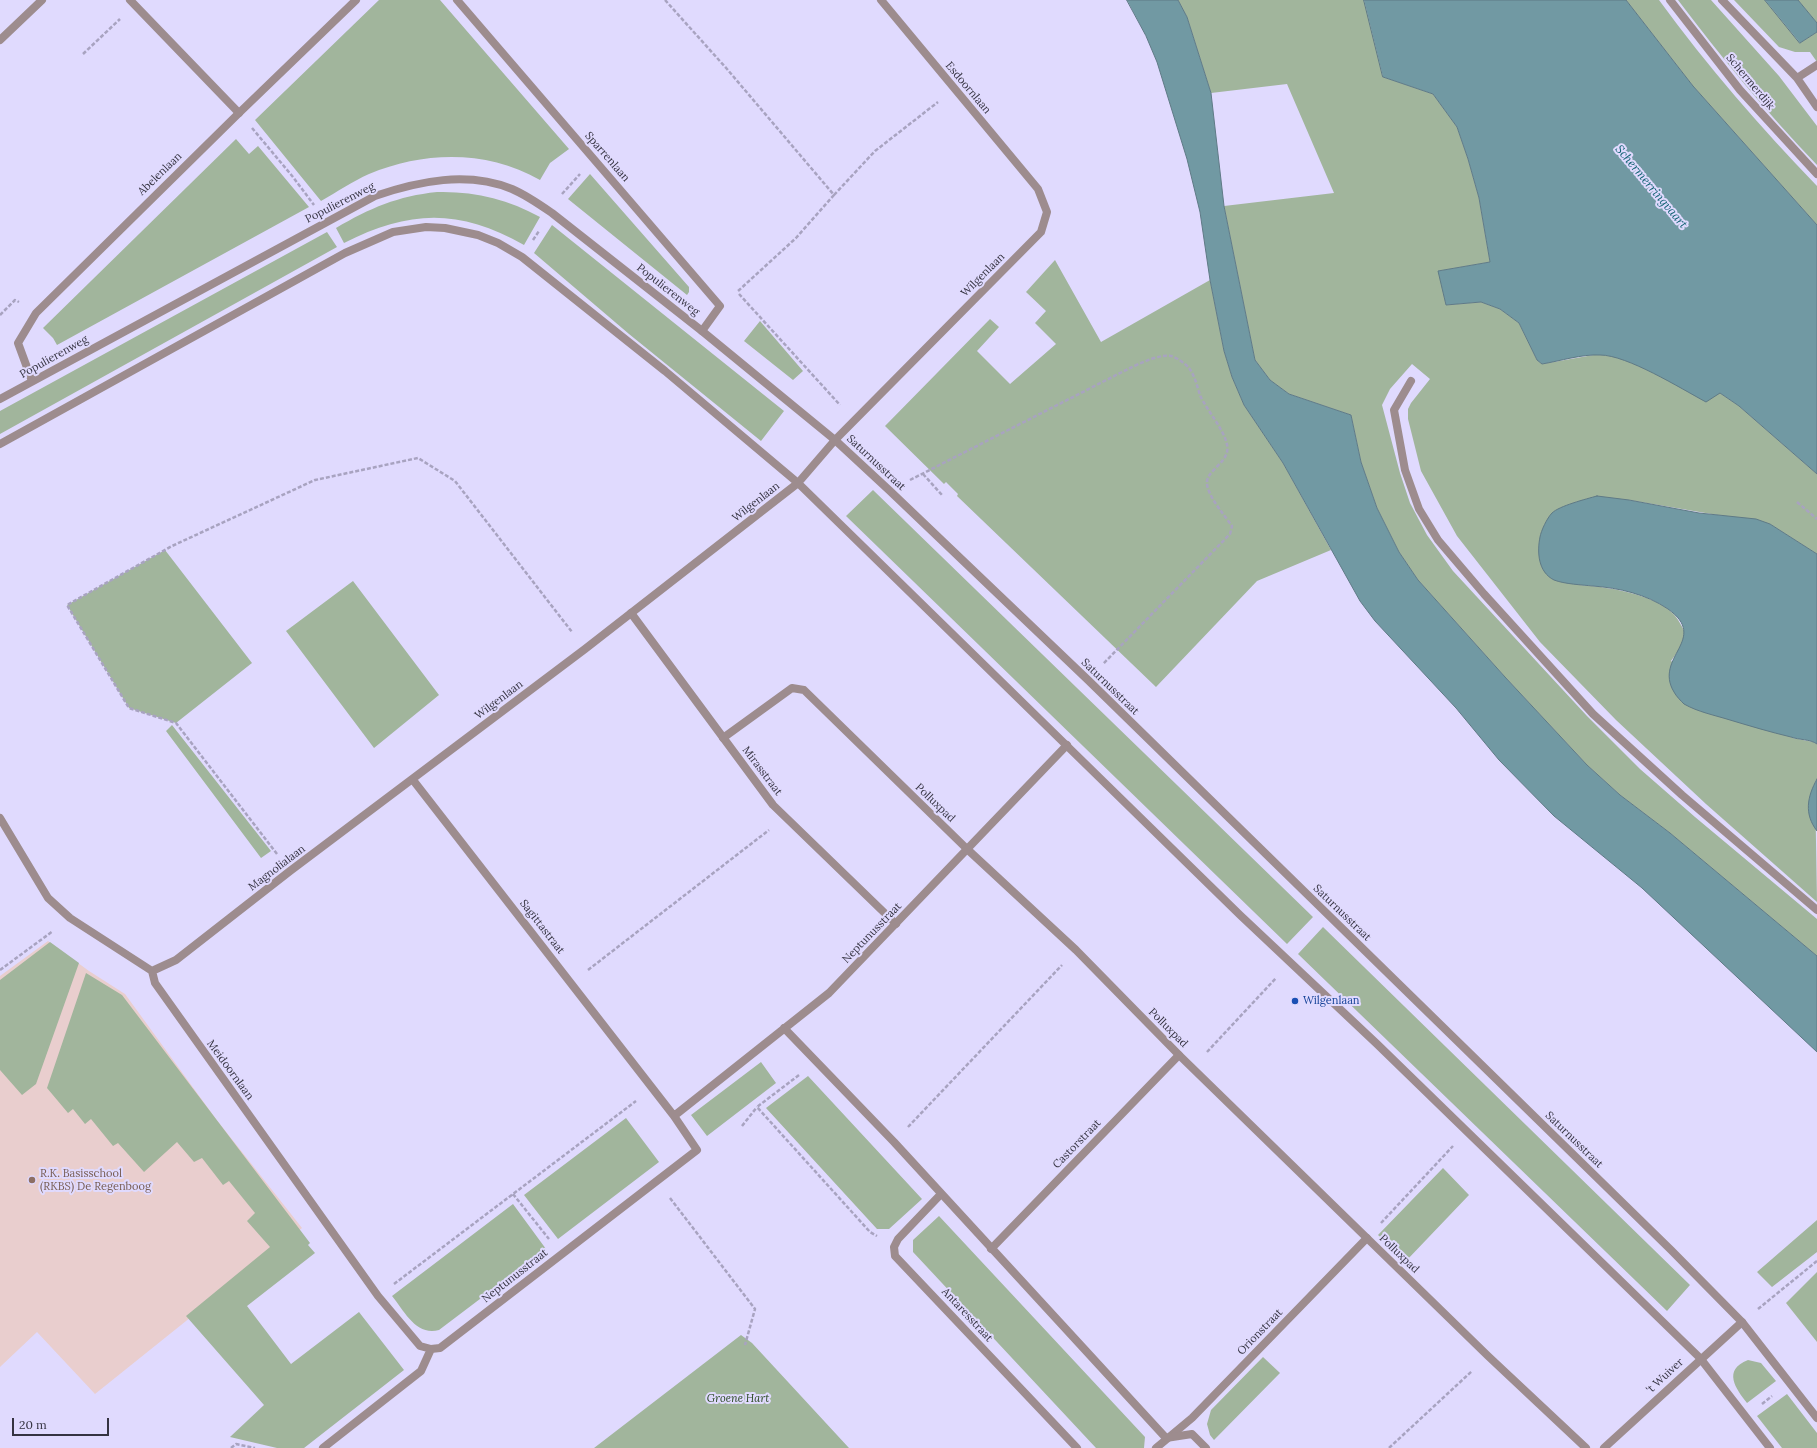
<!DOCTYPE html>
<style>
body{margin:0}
#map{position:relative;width:1817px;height:1448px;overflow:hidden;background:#e0dafe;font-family:Lora,serif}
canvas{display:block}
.scale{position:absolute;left:12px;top:1418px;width:97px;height:18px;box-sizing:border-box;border:2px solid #353341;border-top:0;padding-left:5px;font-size:12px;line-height:14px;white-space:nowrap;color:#353341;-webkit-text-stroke:3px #e0dafe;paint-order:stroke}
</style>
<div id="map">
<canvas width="1817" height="1448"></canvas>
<div class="scale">20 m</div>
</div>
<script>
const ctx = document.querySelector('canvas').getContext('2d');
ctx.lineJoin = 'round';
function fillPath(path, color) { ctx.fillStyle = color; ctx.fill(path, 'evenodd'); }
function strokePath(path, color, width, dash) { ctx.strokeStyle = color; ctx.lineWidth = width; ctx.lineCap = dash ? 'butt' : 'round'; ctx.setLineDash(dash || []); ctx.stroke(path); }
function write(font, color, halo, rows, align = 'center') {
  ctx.font = font + ' Lora,serif'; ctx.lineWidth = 4; ctx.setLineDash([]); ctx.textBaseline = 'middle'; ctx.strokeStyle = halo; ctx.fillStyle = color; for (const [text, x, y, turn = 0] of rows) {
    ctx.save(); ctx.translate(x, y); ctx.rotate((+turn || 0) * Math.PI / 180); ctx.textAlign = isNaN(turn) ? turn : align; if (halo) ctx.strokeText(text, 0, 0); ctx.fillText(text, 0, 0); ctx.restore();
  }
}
const education = new Path2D(`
 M 48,941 L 89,971 L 125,994 L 216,1119 L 302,1228 L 95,1394 L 37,1332 L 0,1367 L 0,976 Z`);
const green = new Path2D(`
 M 379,0 L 440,0 L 569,149 L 550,163 L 540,180 C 487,150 425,151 369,174 C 353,181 337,192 321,201 L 255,120 Z
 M 1178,0 L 1364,0 L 1383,77 L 1433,94 L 1457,127 L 1468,159 L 1479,198 L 1490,262 L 1439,271 L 1446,305 L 1481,302 L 1500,309 L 1519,323 L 1537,360 L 1542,364 L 1599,354 L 1613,356 L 1720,393 L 1739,406 L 1817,474 L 1817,554 L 1770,524 L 1629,500 L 1580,585 C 1608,587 1669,595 1681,625 C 1682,627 1685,631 1685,634 C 1685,643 1676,654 1671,661 L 1793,738 L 1813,742 L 1817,744 L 1817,779 L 1815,782 L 1817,902 L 1706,804 L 1616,720 L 1540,642 L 1457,536 L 1421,471 L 1408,419 L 1408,409 L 1411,403 L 1430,379 L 1412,364 L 1390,389 L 1382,405 L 1400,473 L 1410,503 L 1427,535 L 1453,571 L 1587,716 L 1640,769 L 1695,817 L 1817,919 L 1817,956 L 1670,833 L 1620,795 L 1587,765 L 1505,677 L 1418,580 L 1399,552 L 1377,508 L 1361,462 L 1351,415 L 1289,394 L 1270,380 L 1255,360 L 1224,206 L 1334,193 L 1287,84 L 1211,93 L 1187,17 Z
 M 1626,0 L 1659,0 C 1707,66 1761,128 1817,186 L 1817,225 L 1693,86 Z
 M 1678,0 L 1711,0 L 1779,76 L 1817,126 L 1817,165 C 1767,113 1721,57 1678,0 Z
 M 1734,0 L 1765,0 L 1800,43 L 1817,32 L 1817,62 L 1810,52 L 1795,52 L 1779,47 Z
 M 1798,0 L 1817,0 L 1817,23 Z
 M 236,139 L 249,154 L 258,146 L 309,207 L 57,345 L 53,338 L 43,328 Z
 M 590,174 L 689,287 L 689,292 L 687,295 L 568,199 Z
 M 437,192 C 474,191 508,199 540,217 L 524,245 C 459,208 409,210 344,243 L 336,228 C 370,208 398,196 437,192 Z
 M 552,225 L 784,411 L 761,441 L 629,334 L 534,253 Z
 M 327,232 L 337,247 L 0,434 L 0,411 Z
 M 1055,260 L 1101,342 L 1210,280 L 1224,351 L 1232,377 L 1244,405 L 1283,463 L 1331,550 L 1257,581 L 1156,687 L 957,496 L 958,494 L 946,482 L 944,484 L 885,426 L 990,319 L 999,327 L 977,351 L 1010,384 L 1056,344 L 1035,323 L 1046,311 L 1026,292 Z
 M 760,321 L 803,371 L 793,380 L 744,341 Z
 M 873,490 L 1313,917 L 1287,944 L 846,516 Z
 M 165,550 L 252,663 L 176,723 L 129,708 L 67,605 Z
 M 353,581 L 439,695 L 374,748 L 286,631 Z
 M 172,725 L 271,851 L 261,858 L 166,731 Z
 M 1323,927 L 1690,1285 L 1667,1311 L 1298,954 Z
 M 50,942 L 79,963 L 36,1084 L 22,1095 L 0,1070 L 0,980 Z
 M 86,973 L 122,995 L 310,1243 L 308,1245 L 315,1253 L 247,1306 L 291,1364 L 359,1312 L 404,1370 L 304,1448 L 277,1448 L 230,1437 L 264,1405 L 186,1316 L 270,1247 L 247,1221 L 255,1213 L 229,1181 L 223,1185 L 202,1158 L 194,1162 L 177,1142 L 144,1172 L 118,1143 L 113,1146 L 91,1119 L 85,1124 L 73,1109 L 68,1113 L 47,1088 Z
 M 761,1062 L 776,1083 L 707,1136 L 691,1115 Z
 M 808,1076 L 922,1199 L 889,1229 L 877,1229 L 766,1108 Z
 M 626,1118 L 659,1162 L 558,1239 L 524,1195 Z
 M 1443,1168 L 1469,1195 L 1406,1261 L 1378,1235 Z
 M 513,1204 L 546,1249 L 439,1330 C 416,1336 405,1312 392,1296 Z
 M 939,1216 L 1145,1437 L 1144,1448 L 1096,1448 L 913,1252 L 913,1240 Z
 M 1817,1220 L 1817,1252 L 1772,1287 L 1757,1272 Z
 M 1817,1272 L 1817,1342 L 1786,1303 Z
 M 741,1335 L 752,1343 L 849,1448 L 594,1448 Z
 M 1263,1357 L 1280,1373 L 1214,1440 L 1210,1435 L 1207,1424 L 1211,1410 Z
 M 1748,1360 L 1761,1363 L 1776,1381 L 1747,1403 C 1736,1389 1722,1370 1748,1360 Z
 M 1787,1394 L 1817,1433 L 1817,1448 L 1782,1448 L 1757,1416 Z`);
const water = new Path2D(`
 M 1127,0 L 1178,0 L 1187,17 L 1211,93 L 1224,206 L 1255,360 L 1270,380 L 1289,394 L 1351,415 L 1361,462 L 1377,508 L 1399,552 L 1418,580 L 1505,677 L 1587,765 L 1620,795 L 1670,833 L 1817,956 L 1817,1052 L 1642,888 L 1554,816 L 1499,760 L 1456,708 L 1375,621 L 1360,601 L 1283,463 L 1244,405 L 1232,377 L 1224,351 L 1210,280 L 1200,212 L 1187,159 L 1157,62 L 1146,36 Z
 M 1364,0 L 1626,0 L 1693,86 L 1817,225 L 1817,474 L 1739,406 L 1720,393 L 1706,402 C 1680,388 1627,355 1600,355 C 1582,354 1560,361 1542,364 L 1537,360 L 1519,323 L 1500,309 L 1481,302 L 1446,305 L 1438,271 L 1490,262 L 1479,198 L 1468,159 L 1457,127 L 1433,94 L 1383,77 Z
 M 1765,0 L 1798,0 L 1817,23 L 1817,32 L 1800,43 Z
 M 1597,496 L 1629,500 L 1699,513 L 1756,519 L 1770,524 L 1817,554 L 1817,744 C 1810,739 1799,740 1791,737 C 1770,732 1750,726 1730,720 C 1714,715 1698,712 1684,704 C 1681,701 1676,696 1674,692 C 1653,657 1710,639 1668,609 C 1646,594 1619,588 1593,586 C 1583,585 1564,584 1554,580 C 1538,572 1537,552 1540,537 C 1541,531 1547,518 1552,513 C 1559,506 1586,499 1597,496 Z
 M 1817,779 L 1817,831 C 1804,814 1807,797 1817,779 Z`);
const path = new Path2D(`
 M 665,0 L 727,69 L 834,195 L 796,238 L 737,292
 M 83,54 L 120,19
 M 252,128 L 293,177 L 314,205
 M 562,194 L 580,174
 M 834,195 L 875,151 L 938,102
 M 533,240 L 539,231
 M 739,294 L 840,405
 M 0,315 L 15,300 L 19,302
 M 923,474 L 942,495
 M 910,480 L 1128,369 C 1139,364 1158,354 1171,356 C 1176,357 1186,364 1189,368 C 1195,376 1197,386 1200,395 C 1206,410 1231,437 1227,452 C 1225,463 1207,472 1207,482 C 1206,494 1225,516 1232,526 L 1230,534 L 1103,664
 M 1797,502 L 1817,519
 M 277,854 L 176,723 L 129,708 L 67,605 L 172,546 L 315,480 L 418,458 L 455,481 L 572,632
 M 0,970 L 53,931
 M 588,970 L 769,830
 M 1207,1052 L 1276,978
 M 799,1075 L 757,1107 L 870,1232 L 877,1236
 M 742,1126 L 757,1107
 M 908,1127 L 1062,965
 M 513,1194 L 549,1239
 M 670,1198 L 755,1309 L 745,1345
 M 1381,1223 L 1453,1146
 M 394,1284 L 636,1101
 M 1758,1309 L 1817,1261
 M 1762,1404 L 1772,1396
 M 231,1448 L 236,1444 L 255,1448
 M 1389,1448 L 1472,1371`);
const service = new Path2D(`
 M 130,0 L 239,113
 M 1722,0 L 1797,78 L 1817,107
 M 0,40 L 42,0
 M 1797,78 L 1817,65
 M 1411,381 L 1394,410 L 1405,470 L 1419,509 L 1438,540 L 1484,594 L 1593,714 L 1682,795 L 1817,910
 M 723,738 L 792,688 L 804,690 L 967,849 L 1076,950 L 1179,1055 L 1488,1356 L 1586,1448`);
const pedestrian = new Path2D(`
 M 631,613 L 773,805 L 896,924
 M 991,1249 L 1179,1055
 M 1156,1448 L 1192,1418 L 1367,1238`);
const minor = new Path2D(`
 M 457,0 L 720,306 L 702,331
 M 1670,0 L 1740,90 L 1817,174
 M 32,381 L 18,343 L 36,313 L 239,113 L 356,0
 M 835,440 L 1041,232 L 1047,212 L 1038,189 L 881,0
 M 413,780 L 674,1116 L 829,993 L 1067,745
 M 0,818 L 48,898 L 70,918 L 152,971 L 155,983 L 378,1296 L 420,1346 L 431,1349
 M 152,971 L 176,960 L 290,871 L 585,649 L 798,483
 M 784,1028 L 894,1142 L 1166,1438 L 1192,1434 L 1206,1448
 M 941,1194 L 898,1239 L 894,1247 L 895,1256 L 1077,1448
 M 323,1448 L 421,1371 L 431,1349 L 440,1348 L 697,1150 L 674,1116
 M 1604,1448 L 1742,1322`);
const tertiary = new Path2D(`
 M 0,399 L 375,196 C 419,181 467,171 512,189 C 526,195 539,204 552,213 L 702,331 L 835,440 L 890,491 L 1088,680 L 1671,1250 L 1742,1322 L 1817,1418
 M 0,444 L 345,253 L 393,232 L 426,227 L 445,228 L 478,235 L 498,243 L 522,257 L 665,371 L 798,483 L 1240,915 L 1377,1044 L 1700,1358 L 1770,1448
 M 798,483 L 835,440`);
const markers = [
 [1295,1001,4,"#1a4fb4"],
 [32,1180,4,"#8d6e63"]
];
const streetNames = [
 ["Schermerdijk",1750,82,50],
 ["Esdoornlaan",968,88,50],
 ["Sparrenlaan",607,157,49],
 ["Abelenlaan",160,174,-44],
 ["Populierenweg",340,203,-27],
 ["Wilgenlaan",983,275,-45],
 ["Populierenweg",668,290,38],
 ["Populierenweg",54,357,-29],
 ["Saturnusstraat",876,463,43],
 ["Wilgenlaan",756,502,-38],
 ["Saturnusstraat",1110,687,44],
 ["Wilgenlaan",499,700,-37],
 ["Mirasstraat",762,771,53],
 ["Polluxpad",935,803,44],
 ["Magnolialaan",277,868,-37],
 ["Saturnusstraat",1342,913,44],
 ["Sagittastraat",542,927,52],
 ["Neptunusstraat",872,933,-46],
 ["Polluxpad",1168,1028,45],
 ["Meidoornlaan",230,1070,54],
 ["Saturnusstraat",1574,1140,44],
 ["Castorstraat",1077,1144,-46],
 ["Polluxpad",1399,1254,44],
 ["Neptunusstraat",515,1276,-38],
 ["Antaresstraat",967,1315,47],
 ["Orionstraat",1260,1332,-46],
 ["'t Wuiver",1665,1376,-43]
];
const transitNames = [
 ["Wilgenlaan",1303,1001]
];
const educationNames = [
 ["R.K. Basisschool",40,1174],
 ["(RKBS) De Regenboog",40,1187]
];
const parkNames = [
 ["Groene Hart",738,1399]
];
const waterNames = [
 ["Schermerringvaart",1651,187,50]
];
fillPath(education, '#e9cece');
fillPath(green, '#a1b59c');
fillPath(water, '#7199a3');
strokePath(water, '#5f7a86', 1);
strokePath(path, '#a8a3c0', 2.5, [4, 2]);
strokePath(service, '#9d8c8e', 8);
strokePath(pedestrian, '#9d8c8e', 8);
strokePath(minor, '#9d8c8e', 8);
strokePath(tertiary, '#9d8c8e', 8);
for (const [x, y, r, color] of markers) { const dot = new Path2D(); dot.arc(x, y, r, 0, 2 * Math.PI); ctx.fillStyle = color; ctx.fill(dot); strokePath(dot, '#e0dafe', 1.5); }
write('11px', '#353341', '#e0dafe', streetNames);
write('11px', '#164399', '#e0dafe', transitNames, 'left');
write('11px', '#785e54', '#e0dafe', educationNames, 'left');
write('italic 11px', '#27471f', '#e0dafe', parkNames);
write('italic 12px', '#0f6271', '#e0dafe', waterNames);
</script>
